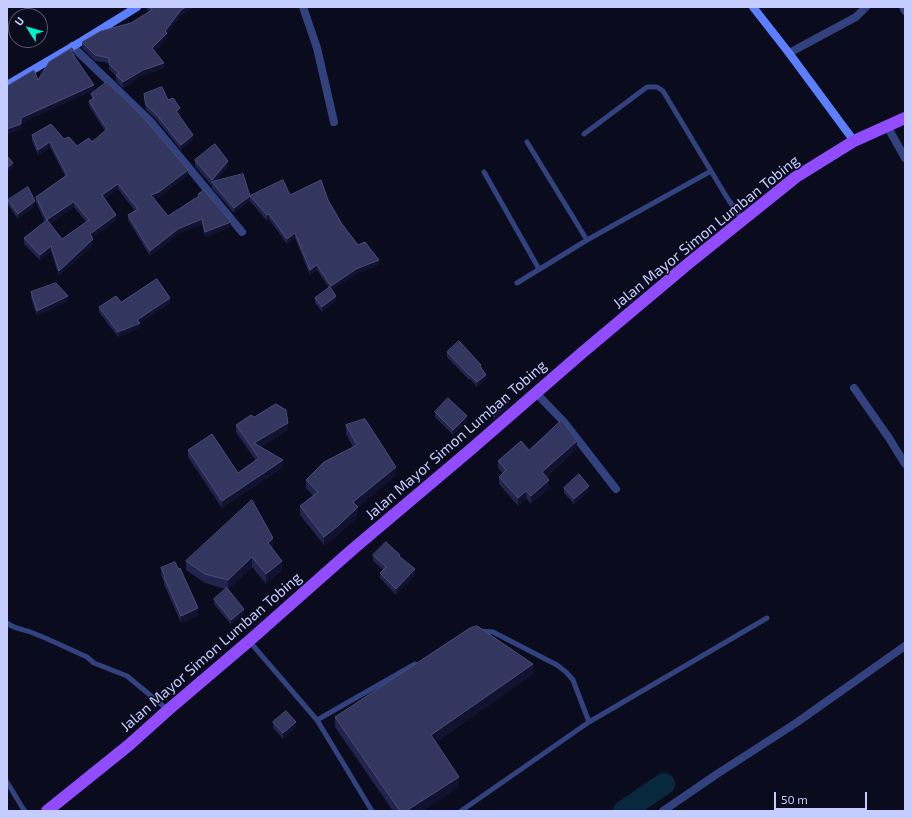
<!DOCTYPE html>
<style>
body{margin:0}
#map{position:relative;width:912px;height:818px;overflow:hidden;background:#0a0b1c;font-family:"Exo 2",sans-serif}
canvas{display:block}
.frame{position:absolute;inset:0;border:8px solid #c5ccff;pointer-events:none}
.north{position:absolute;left:8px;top:8px;width:40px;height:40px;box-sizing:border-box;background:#0a0b1c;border:1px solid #555877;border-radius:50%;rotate:307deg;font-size:11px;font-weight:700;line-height:16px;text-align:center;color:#c5ccff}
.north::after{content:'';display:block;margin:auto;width:14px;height:18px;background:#00f0ce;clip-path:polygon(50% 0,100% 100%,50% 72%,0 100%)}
.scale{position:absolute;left:774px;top:792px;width:93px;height:18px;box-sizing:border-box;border:2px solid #c5ccff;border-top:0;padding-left:5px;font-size:12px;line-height:14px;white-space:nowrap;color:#c5ccff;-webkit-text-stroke:3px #0a0b1c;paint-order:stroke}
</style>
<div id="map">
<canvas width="912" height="818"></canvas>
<div class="frame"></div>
<div class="north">U</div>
<div class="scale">50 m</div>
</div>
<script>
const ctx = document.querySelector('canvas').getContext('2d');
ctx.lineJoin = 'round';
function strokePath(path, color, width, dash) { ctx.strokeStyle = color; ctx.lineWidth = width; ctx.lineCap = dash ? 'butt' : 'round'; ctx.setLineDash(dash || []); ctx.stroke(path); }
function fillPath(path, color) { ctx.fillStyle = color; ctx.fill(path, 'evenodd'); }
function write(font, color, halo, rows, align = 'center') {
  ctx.font = font + ' "Exo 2",sans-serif'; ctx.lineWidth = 3; ctx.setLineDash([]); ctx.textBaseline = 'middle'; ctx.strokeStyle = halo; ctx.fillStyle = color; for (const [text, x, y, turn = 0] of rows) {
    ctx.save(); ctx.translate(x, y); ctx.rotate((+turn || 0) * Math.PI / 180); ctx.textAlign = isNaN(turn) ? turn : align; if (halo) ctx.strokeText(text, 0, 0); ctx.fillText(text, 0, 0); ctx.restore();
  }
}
const river = new Path2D(`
 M 624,811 L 664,784`);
const lane = new Path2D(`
 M 584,134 L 647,87 L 657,87 L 663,91 L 726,196 L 742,220
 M 527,142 L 587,240
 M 484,172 L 539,269
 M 517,283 L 587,240 L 711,171
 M 7,623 C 14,629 24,629 33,633 C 51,640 69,649 87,657 L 94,663 L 127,676 L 168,710
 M 479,631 L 493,632 L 557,665 L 566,672 L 573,680 L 589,722
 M 250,642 L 317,720 L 372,811
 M 317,720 L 415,664
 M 7,782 L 22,807 L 25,811
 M 461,811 L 589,722 L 767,618`);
const street = new Path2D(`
 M 303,7 L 317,48 L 334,122
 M 903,7 L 905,11
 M 72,46 L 151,122 L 242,232
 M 789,53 L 856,17 L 866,7
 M 887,126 L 905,158
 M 854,388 L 889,438 L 905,464
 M 536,393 L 564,422 L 616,489
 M 663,811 L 717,774 L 796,723 L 905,646`);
const secondary = new Path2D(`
 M 753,7 L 789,53 L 854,141
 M 7,85 L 82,41 L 137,7`);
const primary = new Path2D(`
 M 47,811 L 129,745 L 168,710 L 249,641 L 353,549 L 469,451 L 583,352 L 689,263 L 796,177 L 854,141 L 905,118`);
const wall = new Path2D(`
 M 146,7 L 194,7 L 181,15 L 167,34 L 167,38 L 155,51 L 164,68 L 143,75 L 123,88 L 116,81 L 116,76 L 109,69 L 109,63 L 95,61 L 82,48 L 82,42 L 101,31 L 131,23 L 149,12 L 146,8 Z
 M 72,48 L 75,52 L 75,57 L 74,56 L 94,90 L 21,123 L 21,129 L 7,134 L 7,86 L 38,80 Z
 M 91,94 L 188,175 L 159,197 L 154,199 L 168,216 L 198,197 L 198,194 L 231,227 L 205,237 L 202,224 L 178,234 L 150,256 L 128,220 L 128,215 L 135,211 L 118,189 L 104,199 L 116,220 L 92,238 L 93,245 L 59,276 L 51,251 L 40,260 L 24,244 L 24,238 L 45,222 L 36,202 L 36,197 L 65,176 L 50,147 L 38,155 L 32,141 L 32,135 L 64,139 L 77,146 L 92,142 L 105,131 L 89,106 L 89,101 L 92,99 ZM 74,207 L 86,222 L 62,239 L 50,224 Z
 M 144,94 L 168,100 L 180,114 L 178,115 L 193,140 L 181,150 L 155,118 L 146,110 L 144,99 Z
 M 195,160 L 228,166 L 215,182 L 250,196 L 290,195 L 328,200 L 342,224 L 358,245 L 379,265 L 356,274 L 332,290 L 336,301 L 322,312 L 315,303 L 315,298 L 329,288 L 317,270 L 310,275 L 295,238 L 287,244 L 269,219 L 267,221 L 250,201 L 234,213 L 212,188 L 212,185 L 212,186 L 195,166 Z
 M 8,200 L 35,206 L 18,219 L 8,205 Z
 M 31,292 L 68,301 L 37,316 L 31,298 Z
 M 121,302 L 170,303 L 140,323 L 140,328 L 118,337 L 99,312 L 99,307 Z
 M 447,352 L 481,367 L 486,380 L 477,387 L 470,379 L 469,380 L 447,357 Z
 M 508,407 L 495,419 L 492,415 L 492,410 Z
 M 435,412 L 467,421 L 453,435 L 435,417 Z
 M 254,417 L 288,430 L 260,447 L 283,467 L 222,508 L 188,457 L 188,450 L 238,473 L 256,461 L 236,432 L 236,425 Z
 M 346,425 L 396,475 L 358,507 L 358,516 L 339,534 L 324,545 L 300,515 L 300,506 L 313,496 L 306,488 L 306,480 L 353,447 L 346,434 Z
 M 577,448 L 546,477 L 549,488 L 531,504 L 526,498 L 518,506 L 499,484 L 499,477 L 502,473 L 498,468 L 498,461 L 529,450 Z
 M 564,488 L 589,491 L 574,504 L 564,493 Z
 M 273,548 L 272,549 L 282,570 L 266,584 L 252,567 L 228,589 L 244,614 L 231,625 L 214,604 L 214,599 L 225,589 L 205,583 L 186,570 L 186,561 Z
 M 373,555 L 400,557 L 415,575 L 396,595 L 380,578 L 380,573 L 383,570 L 373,561 Z
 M 161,568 L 198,616 L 181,623 L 164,584 L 164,582 L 161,575 Z
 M 533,674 L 436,742 L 459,787 L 422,811 L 393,811 L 335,727 L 335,717 Z
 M 273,722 L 296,727 L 283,739 L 273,728 Z`);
const shadedWall = new Path2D(`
 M 186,7 L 194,7 L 181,15 L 167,34 L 167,38 L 152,54 L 152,48 L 181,10 Z
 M 164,63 L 164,68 L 143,75 L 123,88 L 123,82 L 143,70 Z
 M 94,85 L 94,90 L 21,123 L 21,129 L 7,134 L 7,129 L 21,118 Z
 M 180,108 L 180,114 L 176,116 L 176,111 Z
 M 193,135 L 193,140 L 181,150 L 181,145 Z
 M 50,142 L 50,147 L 38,155 L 38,150 Z
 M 228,161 L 228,166 L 213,184 L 212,182 L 212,186 L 212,180 Z
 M 13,163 L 13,168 L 7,173 L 7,168 Z
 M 188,170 L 188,175 L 159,197 L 151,201 L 151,195 Z
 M 118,184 L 118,189 L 102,200 L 102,195 Z
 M 250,196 L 250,201 L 234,213 L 234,208 Z
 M 35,201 L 35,206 L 18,219 L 18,214 Z
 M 74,202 L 74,207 L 47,226 L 47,220 Z
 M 269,214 L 269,219 L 267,221 L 267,215 Z
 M 116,215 L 116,220 L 90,240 L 90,234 Z
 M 202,219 L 202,224 L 178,234 L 150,256 L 150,251 L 178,229 Z
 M 231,222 L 231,227 L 205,237 L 205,232 Z
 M 295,233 L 295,238 L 287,244 L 287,239 Z
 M 93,239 L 93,245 L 59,276 L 59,271 Z
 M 51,246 L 51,251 L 40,260 L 40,255 Z
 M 379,260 L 379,265 L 356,274 L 331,291 L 331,286 L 356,269 Z
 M 317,265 L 317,270 L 310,275 L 310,270 Z
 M 68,296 L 68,301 L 37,316 L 37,311 Z
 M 336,296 L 336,301 L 322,312 L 322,307 Z
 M 170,298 L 170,303 L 140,323 L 140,328 L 118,337 L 118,332 Z
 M 486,375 L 486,380 L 477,387 L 477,382 Z
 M 508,402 L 508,407 L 495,419 L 495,414 Z
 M 467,416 L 467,421 L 453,435 L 453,430 Z
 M 288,423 L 288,430 L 254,450 L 254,443 Z
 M 577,441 L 577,448 L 542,480 L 542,472 Z
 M 283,460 L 283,467 L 222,508 L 222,501 Z
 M 396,467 L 396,475 L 353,511 L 353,502 Z
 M 549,480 L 549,488 L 531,504 L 531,496 Z
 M 589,486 L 589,491 L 574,504 L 574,499 Z
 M 526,491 L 526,498 L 518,506 L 518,498 Z
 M 358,507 L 358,516 L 339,534 L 324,545 L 324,537 Z
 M 273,538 L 273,548 L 268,553 L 268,543 Z
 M 252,557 L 252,567 L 228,590 L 228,580 Z
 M 282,561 L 282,570 L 266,584 L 266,574 Z
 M 415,569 L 415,575 L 396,595 L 396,589 Z
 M 198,608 L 198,616 L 181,623 L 181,616 Z
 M 244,609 L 244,614 L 231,625 L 231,620 Z
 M 533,664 L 533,674 L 431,745 L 431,735 Z
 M 296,722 L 296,727 L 283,739 L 283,733 Z
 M 459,777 L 459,787 L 422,811 L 406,811 Z`);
const building = new Path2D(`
 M 149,7 L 186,7 L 181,10 L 165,31 L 167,33 L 152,48 L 164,63 L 143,70 L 123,82 L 116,75 L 119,73 L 109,64 L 109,58 L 95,55 L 82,42 L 101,31 L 131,23 L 152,10 Z
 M 72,48 L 75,52 L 70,50 L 94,85 L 21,118 L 21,124 L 7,129 L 7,86 L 34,70 L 38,80 L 49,62 Z
 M 107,82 L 135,109 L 150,125 L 149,124 L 188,170 L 159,192 L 151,195 L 168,216 L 199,196 L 198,194 L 204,190 L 231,222 L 205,232 L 202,219 L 178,229 L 150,251 L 128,215 L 138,209 L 118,184 L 102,195 L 116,215 L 90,234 L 93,239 L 59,271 L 51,246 L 40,255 L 24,238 L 47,220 L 36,197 L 67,175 L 50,142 L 38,150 L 32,135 L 51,124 L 64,139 L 69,137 L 77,146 L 89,138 L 92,142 L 107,129 L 89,101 L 94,98 L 91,94 ZM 74,202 L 89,220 L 62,239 L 47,220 Z
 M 162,87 L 168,100 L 173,98 L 180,108 L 176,111 L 193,135 L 181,145 L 155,113 L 146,105 L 144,94 Z
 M 215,144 L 228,161 L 212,180 L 195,160 Z
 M 7,156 L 13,163 L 7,168 Z
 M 243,174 L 250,196 L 234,208 L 212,182 Z
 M 283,180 L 290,195 L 321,180 L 328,200 L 342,224 L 358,245 L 365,242 L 379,260 L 356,269 L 331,286 L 317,265 L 310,270 L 295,233 L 287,239 L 269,214 L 267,215 L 250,196 Z
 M 28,187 L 35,201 L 18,214 L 8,200 Z
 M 157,279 L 170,298 L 137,320 L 140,323 L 118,332 L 99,307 L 116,296 L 121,302 Z
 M 56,283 L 68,296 L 37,311 L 31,292 Z
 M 330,287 L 336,296 L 322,307 L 315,298 Z
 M 459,341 L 481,365 L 480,366 L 486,375 L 477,382 L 470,375 L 469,375 L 447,352 Z
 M 448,398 L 467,416 L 453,430 L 435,412 Z
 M 505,398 L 508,402 L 495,414 L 492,410 Z
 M 276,404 L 286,410 L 288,423 L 254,443 L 283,460 L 222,501 L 188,450 L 212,434 L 238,473 L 259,458 L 236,425 L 251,415 L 254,417 Z
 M 365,419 L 396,467 L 353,502 L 358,507 L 339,525 L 324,537 L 300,506 L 318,492 L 306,480 L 324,462 L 357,445 L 346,425 Z
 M 562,420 L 577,441 L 542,472 L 549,480 L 531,496 L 526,491 L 518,498 L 499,477 L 506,470 L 498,461 L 521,441 L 529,450 Z
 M 579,474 L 589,486 L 574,499 L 564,488 Z
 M 252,500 L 273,538 L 268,543 L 282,561 L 266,574 L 252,557 L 228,580 L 205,574 L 186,561 Z
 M 386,542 L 400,555 L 399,556 L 415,569 L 396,589 L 380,573 L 386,567 L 373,555 Z
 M 175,562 L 179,570 L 180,568 L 198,608 L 181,616 L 164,577 L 165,576 L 161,568 Z
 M 227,588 L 244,609 L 231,620 L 214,599 Z
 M 477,626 L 533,664 L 431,735 L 459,777 L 406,811 L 400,811 L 335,717 L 470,628 Z
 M 286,711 L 296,722 L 283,733 L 273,722 Z`);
const streetNames = [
 ["Jalan Mayor Simon Lumban Tobing",706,232,-39],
 ["Jalan Mayor Simon Lumban Tobing",456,440,-41],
 ["Jalan Mayor Simon Lumban Tobing",211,652,-41]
];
strokePath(river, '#08293d', 22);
strokePath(lane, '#32427e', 5);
strokePath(street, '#32427e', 8);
strokePath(secondary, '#5c7fff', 8);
strokePath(primary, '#914cff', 12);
fillPath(wall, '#21244c');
fillPath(shadedWall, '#111230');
fillPath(building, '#33365f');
strokePath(building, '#4a4d78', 1);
write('15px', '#c5ccff', '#0a0b1c', streetNames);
</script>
